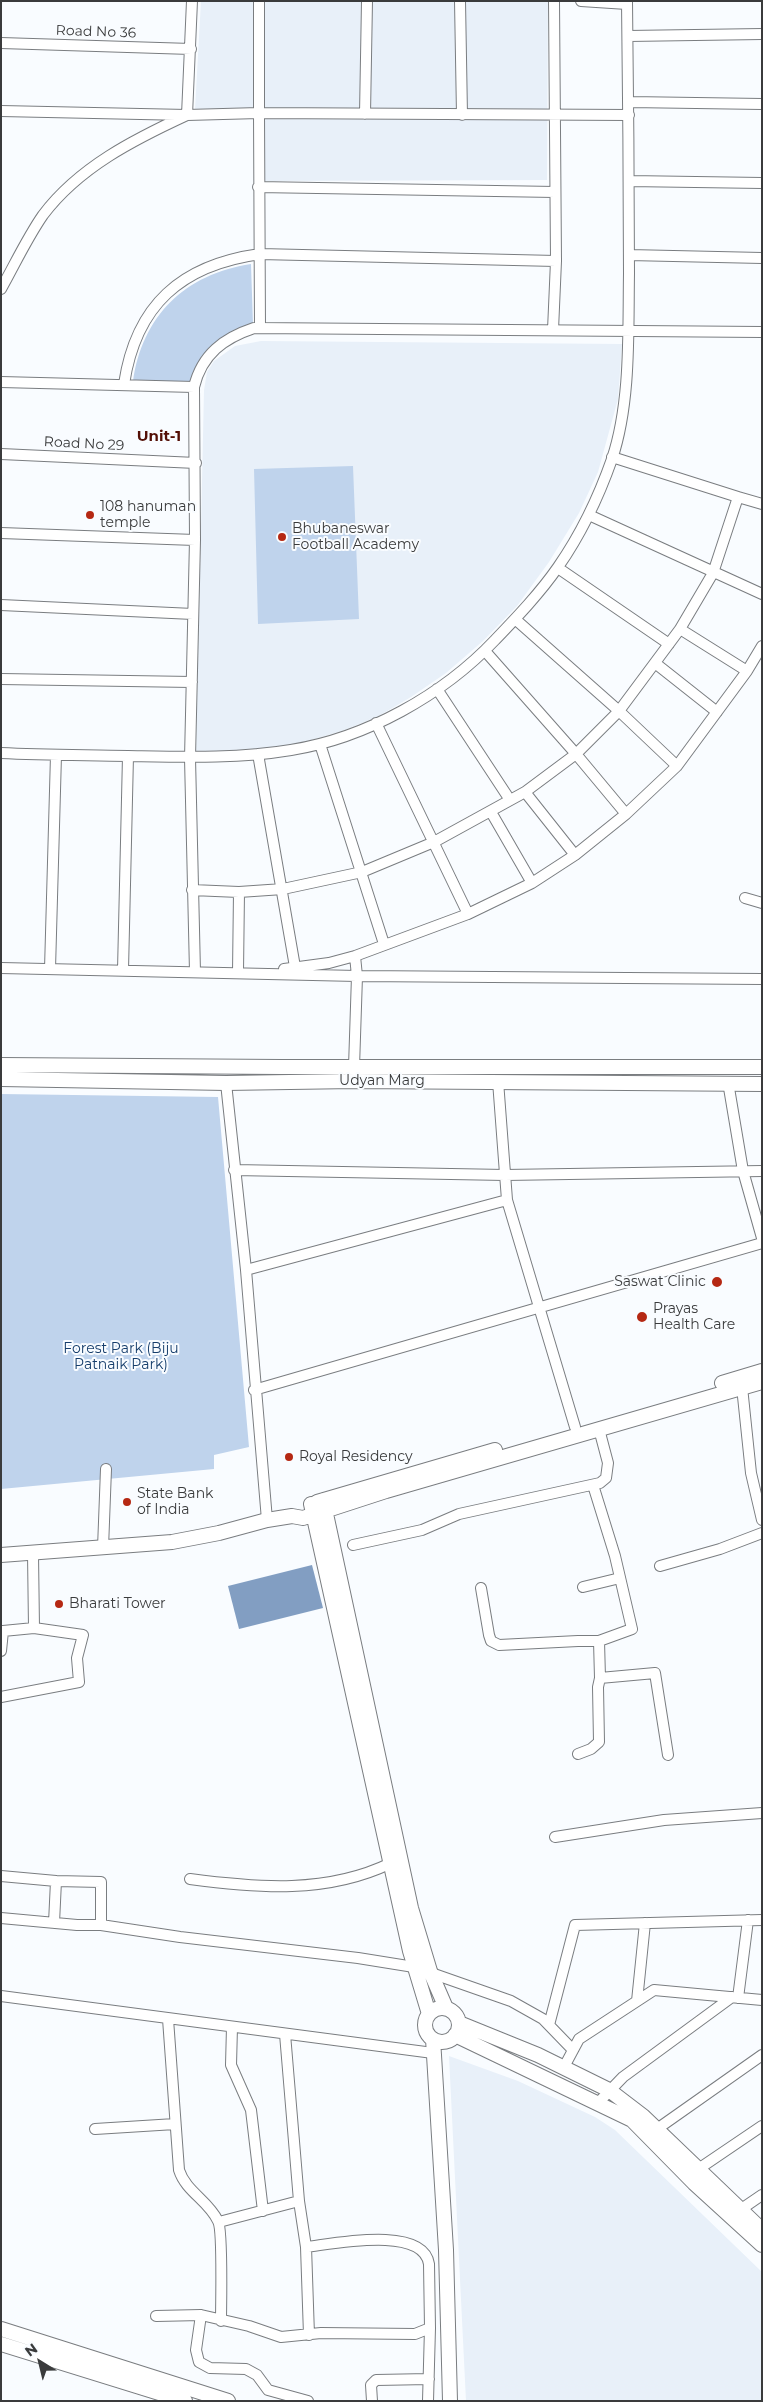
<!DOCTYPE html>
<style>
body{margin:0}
#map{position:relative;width:763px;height:2402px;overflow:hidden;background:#f9fcff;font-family:Montserrat,sans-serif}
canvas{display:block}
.frame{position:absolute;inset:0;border:2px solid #3a3b3c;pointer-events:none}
.north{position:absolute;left:15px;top:2337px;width:50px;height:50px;-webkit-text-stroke:4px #f9fcff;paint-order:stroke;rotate:324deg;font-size:14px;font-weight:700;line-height:20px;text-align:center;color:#3a3b3c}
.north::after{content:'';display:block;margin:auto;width:18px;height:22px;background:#3a3b3c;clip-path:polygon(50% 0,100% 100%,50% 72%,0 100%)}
</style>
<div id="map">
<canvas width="763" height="2402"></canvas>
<div class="frame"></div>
<div class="north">N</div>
</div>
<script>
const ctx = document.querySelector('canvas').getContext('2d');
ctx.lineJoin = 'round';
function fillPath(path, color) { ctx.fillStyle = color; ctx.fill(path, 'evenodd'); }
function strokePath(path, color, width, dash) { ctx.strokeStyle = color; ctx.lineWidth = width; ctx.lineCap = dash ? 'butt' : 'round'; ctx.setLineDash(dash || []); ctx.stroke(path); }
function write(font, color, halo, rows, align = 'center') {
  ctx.font = font + ' Montserrat,sans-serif'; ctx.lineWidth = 4; ctx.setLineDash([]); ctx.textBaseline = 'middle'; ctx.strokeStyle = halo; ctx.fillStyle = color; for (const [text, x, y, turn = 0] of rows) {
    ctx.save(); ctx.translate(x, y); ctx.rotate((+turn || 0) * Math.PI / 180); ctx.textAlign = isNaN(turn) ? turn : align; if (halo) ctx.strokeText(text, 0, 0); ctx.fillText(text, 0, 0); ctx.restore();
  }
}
const built = new Path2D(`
 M 201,1 L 548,1 L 547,180 L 263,181 L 264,112 L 195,109 Z
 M 261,341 L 622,344 L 618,399 L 598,472 L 579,513 L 549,562 L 517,606 L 483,641 L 446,673 L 411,697 L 379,716 L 345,730 L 308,741 L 266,750 L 196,756 L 204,390 L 207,372 L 214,361 L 235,346 Z
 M 449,2056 L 518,2081 L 595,2117 L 615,2130 L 762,2272 L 762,2401 L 466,2401 Z`);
const green = new Path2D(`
 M 251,264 L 253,325 C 214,334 206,350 190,383 L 133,382 C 142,316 185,274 251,264 Z
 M 353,466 L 359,619 L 258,624 L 254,469 Z
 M 1,1094 L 218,1097 L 249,1447 L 214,1455 L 214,1469 L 1,1489 Z`);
const water = new Path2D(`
 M 312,1565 L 323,1608 L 239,1629 L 228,1586 Z`);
const street = new Path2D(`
 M 460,1 L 462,115
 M 581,1 L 627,4
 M 628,36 L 762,34
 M 1,43 L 191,49
 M 630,102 L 762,104
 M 1,111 L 187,115 L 259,113 L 259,1
 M 365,114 L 367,1
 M 629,181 L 762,183
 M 258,187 L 555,192
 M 629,255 L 762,258
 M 1,289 C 15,264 27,238 43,215 C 79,167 135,139 187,115 L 192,1
 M 260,328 L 259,113 L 629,115
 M 553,330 L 556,261 L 554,1
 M 1,382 L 194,387
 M 124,384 C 136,305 181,265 260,254 L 556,261
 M 1,454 L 196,463
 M 738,497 L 762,504
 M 589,515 L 762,594
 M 1,533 L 195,540
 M 558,568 L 669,644
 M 1,605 L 193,614
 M 515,619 L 619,711 L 677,766
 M 680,629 L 747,671
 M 485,651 L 576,754 L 626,814
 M 655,663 L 717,712
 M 1,679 L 192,682
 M 437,689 L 510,800
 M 376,723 L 468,914
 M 320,744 L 384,944
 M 1,753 C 44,755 86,755 128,756 C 182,757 237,759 291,750 C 366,738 443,695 495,640 C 517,617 540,593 558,567 C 581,534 599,496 612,459 C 631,402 628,333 629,273 C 629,182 628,92 627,1
 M 258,754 L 295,967
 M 525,792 L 575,855
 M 491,812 L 532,883
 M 192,890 L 239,892 L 283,889 L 362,872 L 434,842 L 525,792 L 576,754 L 619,711 L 680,629 L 713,573 L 738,497 L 612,457
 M 745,898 L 762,903
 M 1,968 L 357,976 L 762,979
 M 50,969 L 56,755
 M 284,969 L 329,963 L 355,956 L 468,914 L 532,883 L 575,855 L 626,814 L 677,766 L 747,671 L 762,646
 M 123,970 L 128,756
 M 195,972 L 190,758 L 195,540 L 194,387 C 202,354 224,338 254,328 L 762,332
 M 238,972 L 239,892
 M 354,1067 L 357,976 L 355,956
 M 498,1081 L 507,1200 L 575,1427
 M 728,1082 L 743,1171 L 762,1238
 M 226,1083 L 246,1270 L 267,1520
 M 234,1170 L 505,1175 L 762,1171
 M 246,1270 L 507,1200
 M 742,1387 L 751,1473 L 762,1520
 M 254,1390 L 762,1243
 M 353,1545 L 422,1530 L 459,1514 L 600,1483 L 606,1478 L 608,1463 L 599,1429
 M 103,1548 L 106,1469
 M 660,1566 L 720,1549 L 762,1533
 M 583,1587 L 620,1578
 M 481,1588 L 489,1635 L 491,1641 L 499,1645 L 578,1641 L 599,1641 L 632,1629 L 615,1556 L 593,1485
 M 599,1641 L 600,1678 L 655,1673 L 668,1755
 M 1,1651 L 3,1631 L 34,1628 L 33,1554
 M 1,1697 L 79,1682 L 77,1658 L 83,1635 L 34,1628
 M 578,1754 L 591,1749 L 599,1742 L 598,1687 L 600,1678
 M 555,1837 L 664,1820 L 762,1813
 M 1,1876 L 56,1881
 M 190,1879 C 258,1888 327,1894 391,1863
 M 1,1918 L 77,1925 L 101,1925 L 180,1937 L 358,1958 L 414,1967 L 511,2001 L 543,2019 L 573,2050
 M 54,1923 L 56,1881 L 101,1882 L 101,1925
 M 1,1996 L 433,2053
 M 738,1998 L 748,1920
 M 637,2001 L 645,1923
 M 168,2019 L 179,2170 C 186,2192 208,2200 218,2221 C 223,2230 221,2305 221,2321
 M 549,2025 L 575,1925 L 762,1920
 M 232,2027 L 231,2065 L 251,2110 L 263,2211
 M 564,2067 L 579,2039 L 654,1990 L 762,2000
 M 597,2104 L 623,2077 L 732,1997
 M 95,2129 L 175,2124
 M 657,2129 L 762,2055
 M 697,2170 L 762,2126
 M 299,2201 L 306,2247 L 309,2335
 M 740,2210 L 762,2195
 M 219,2222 L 299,2201 L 285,2034
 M 201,2315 L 196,2350 L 199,2362 L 210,2368 L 246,2369 L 257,2375 L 268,2390 L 308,2401
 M 156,2316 L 201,2315 L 249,2326 L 281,2337 L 321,2333 L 415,2334 L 430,2328 L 429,2264 C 423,2225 333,2244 306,2247
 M 372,2401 L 371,2385 L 376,2380 L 429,2379
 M 428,2401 L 430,2328`);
const secondary = new Path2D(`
 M 1,1065 L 281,1067 L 762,1067
 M 1,1079 L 226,1083 L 354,1081 L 762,1084
 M 722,1383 L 762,1371
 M 323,1500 L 411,1908 L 430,1971 L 446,2008
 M 317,1502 L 495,1450
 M 311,1504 L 410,1951 L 429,2014
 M 1,1555 L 172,1542 L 219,1533 L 267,1520 L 292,1516 L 303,1518 L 386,1491 L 762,1382
 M425 2025a17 17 0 1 1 34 0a17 17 0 1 1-34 0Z
 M 459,2023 L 538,2055 L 609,2090 L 643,2116 L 762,2230
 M 455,2035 L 632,2120 L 694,2183 L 762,2245
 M 433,2039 L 446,2250 L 450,2401
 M 1,2329 L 228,2401
 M 1,2344 L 185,2401`);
const markers = [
 [90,515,5,"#b52813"],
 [282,537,5,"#b52813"],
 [717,1282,6,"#b52813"],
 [642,1317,6,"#b52813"],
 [289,1457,5,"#b52813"],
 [127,1502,5,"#b52813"],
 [59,1604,5,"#b52813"]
];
const streetNames = [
 ["Road No 36",96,32,2],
 ["Road No 29",84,444,3],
 ["Udyan Marg",382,1081]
];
const poiNames = [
 ["108 hanuman",100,507],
 ["temple",100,523],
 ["Bhubaneswar",292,529],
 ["Football Academy",292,545],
 ["Saswat Clinic",706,1282,"right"],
 ["Prayas",653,1309],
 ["Health Care",653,1325],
 ["Royal Residency",299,1457],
 ["State Bank",137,1494],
 ["of India",137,1510],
 ["Bharati Tower",69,1604]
];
const parkNames = [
 ["Forest Park (Biju",121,1349],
 ["Patnaik Park)",121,1365]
];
const neighbourhoodNames = [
 ["Unit-1",159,437]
];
fillPath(built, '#e8f0f9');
fillPath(green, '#bfd3ec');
fillPath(water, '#829ec2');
strokePath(street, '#7a7d80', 12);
strokePath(secondary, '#7a7d80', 16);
strokePath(street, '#fff', 10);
strokePath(secondary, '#fff', 14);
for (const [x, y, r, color] of markers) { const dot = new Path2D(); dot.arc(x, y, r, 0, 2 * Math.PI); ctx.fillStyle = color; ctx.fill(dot); strokePath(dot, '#f9fcff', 2); }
write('14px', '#3a3b3c', '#f9fcff', streetNames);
write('14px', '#3a3b3c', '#f9fcff', poiNames, 'left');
write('14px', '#163e6c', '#f9fcff', parkNames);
write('bold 15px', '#530f06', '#f9fcff', neighbourhoodNames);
</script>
